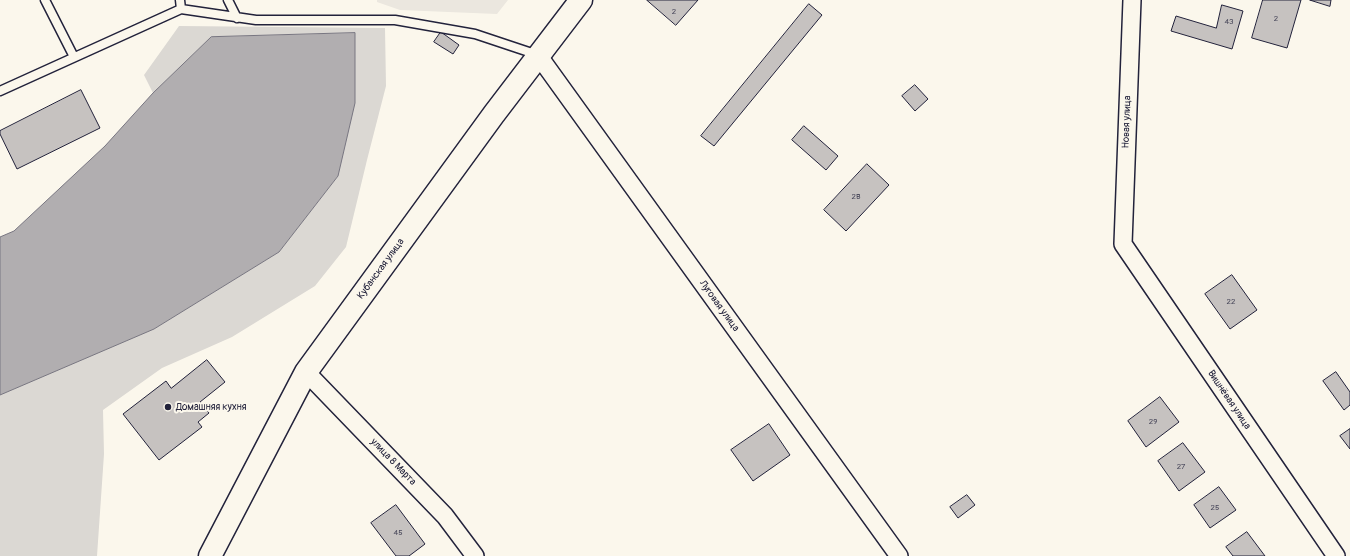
<!DOCTYPE html>
<meta charset="utf-8">
<style>
body{margin:0}
canvas{display:block;background:#fbf7ec}
</style>
<canvas width="1350" height="556"></canvas>
<script>
const ctx = document.querySelector('canvas').getContext('2d');
ctx.lineJoin = 'round';
function fillPath(path, color) { ctx.fillStyle = color; ctx.fill(path, 'evenodd'); }
function strokePath(path, color, width, dash) { ctx.strokeStyle = color; ctx.lineWidth = width; ctx.lineCap = dash ? 'butt' : 'round'; ctx.setLineDash(dash || []); ctx.stroke(path); }
function write(font, color, halo, rows, align = 'center') {
  ctx.font = font + ' Pangolin,sans-serif'; ctx.lineWidth = 4; ctx.setLineDash([]); ctx.textBaseline = 'middle'; ctx.strokeStyle = halo; ctx.fillStyle = color; for (const [text, x, y, turn = 0] of rows) {
    ctx.save(); ctx.translate(x, y); ctx.rotate((+turn || 0) * Math.PI / 180); ctx.textAlign = isNaN(turn) ? turn : align; if (halo) ctx.strokeText(text, 0, 0); ctx.fillText(text, 0, 0); ctx.restore();
  }
}
const built = new Path2D(`
 M 377,0 L 508,0 L 497,14 L 400,10 L 377,2 Z`);
const green = new Path2D(`
 M 179,26 L 385,28 L 386,86 L 367,160 L 346,247 L 315,286 L 232,337 L 162,368 L 103,410 L 104,454 L 97,556 L 0,556 L 0,395 L 154,329 L 279,252 L 338,176 L 211,37 L 153,93 L 144,75 Z`);
const water = new Path2D(`
 M 355,33 L 355,103 L 338,176 L 279,252 L 154,329 L 0,395 L 0,237 L 14,231 L 105,146 L 153,93 L 211,37 Z`);
const building = new Path2D(`
 M 647,0 L 698,0 L 676,25 Z
 M 1263,0 L 1301,0 L 1287,48 L 1252,38 Z
 M 1310,0 L 1331,0 L 1330,6 Z
 M 809,4 L 822,15 L 714,146 L 701,136 Z
 M 1222,5 L 1243,11 L 1232,49 L 1171,31 L 1176,16 L 1216,28 Z
 M 441,32 L 459,45 L 453,54 L 434,42 Z
 M 915,85 L 928,99 L 915,111 L 902,96 Z
 M 81,90 L 100,128 L 17,169 L 0,134 L 0,131 Z
 M 804,126 L 838,156 L 826,170 L 792,140 Z
 M 867,164 L 889,185 L 846,231 L 824,210 Z
 M 1232,275 L 1257,310 L 1230,329 L 1205,294 Z
 M 207,360 L 225,382 L 200,402 L 209,413 L 198,422 L 202,427 L 159,460 L 123,414 L 166,381 L 171,388 Z
 M 1336,372 L 1350,392 L 1350,405 L 1344,410 L 1323,381 Z
 M 1160,397 L 1179,422 L 1146,447 L 1128,421 Z
 M 769,424 L 790,455 L 753,481 L 731,450 Z
 M 1350,429 L 1350,449 L 1340,436 Z
 M 1183,443 L 1205,472 L 1179,491 L 1158,461 Z
 M 1219,487 L 1236,510 L 1210,528 L 1194,505 Z
 M 967,495 L 975,505 L 958,518 L 950,507 Z
 M 396,505 L 425,544 L 409,556 L 396,556 L 371,523 Z
 M 1247,532 L 1265,556 L 1233,556 L 1226,547 Z`);
const lane = new Path2D(`
 M 45,0 L 74,57
 M 180,0 L 181,9
 M 228,0 L 237,18
 M 0,91 L 181,9 L 256,20 L 395,20 L 475,34 L 538,55`);
const street = new Path2D(`
 M 1132,0 L 1123,244 L 1336,556
 M 538,55 L 899,556
 M 306,372 L 445,516 L 475,556`);
const secondary = new Path2D(`
 M 210,556 L 306,372 L 494,114 L 581,0`);
const markers = [
 [168,407,4,"#22223b"]
];
const numberNames = [
 ["2",674,12],
 ["2",1276,19],
 ["43",1229,22],
 ["2В",856,197],
 ["22",1231,302],
 ["29",1153,422],
 ["27",1181,467],
 ["25",1215,508],
 ["45",398,533]
];
const streetNames = [
 ["Новая улица",1127,122,-88],
 ["Кубанская улица",381,269,-54],
 ["Луговая улица",719,306,54],
 ["Вишнёвая улица",1229,400,56],
 ["улица 8 Марта",393,462,46]
];
const poiNames = [
 ["Домашняя кухня",176,407]
];
fillPath(built, '#ebe7df');
fillPath(green, '#dbd8d3');
fillPath(water, '#b1aeb0');
strokePath(water, '#787681', 1);
fillPath(building, '#c6c2c0');
strokePath(building, '#22223b', 1);
strokePath(lane, '#22223b', 11);
strokePath(street, '#22223b', 20);
strokePath(secondary, '#22223b', 25);
strokePath(lane, '#fbf7ec', 8);
strokePath(street, '#fbf7ec', 17);
strokePath(secondary, '#fbf7ec', 22);
for (const [x, y, r, color] of markers) { const dot = new Path2D(); dot.arc(x, y, r, 0, 2 * Math.PI); ctx.fillStyle = color; ctx.fill(dot); strokePath(dot, '#fbf7ec', 1.5); }
write('8px', '#4b4a5c', null, numberNames);
write('10px', '#22223b', '#fbf7ec', streetNames);
write('10px', '#22223b', '#fbf7ec', poiNames, 'left');
</script>
